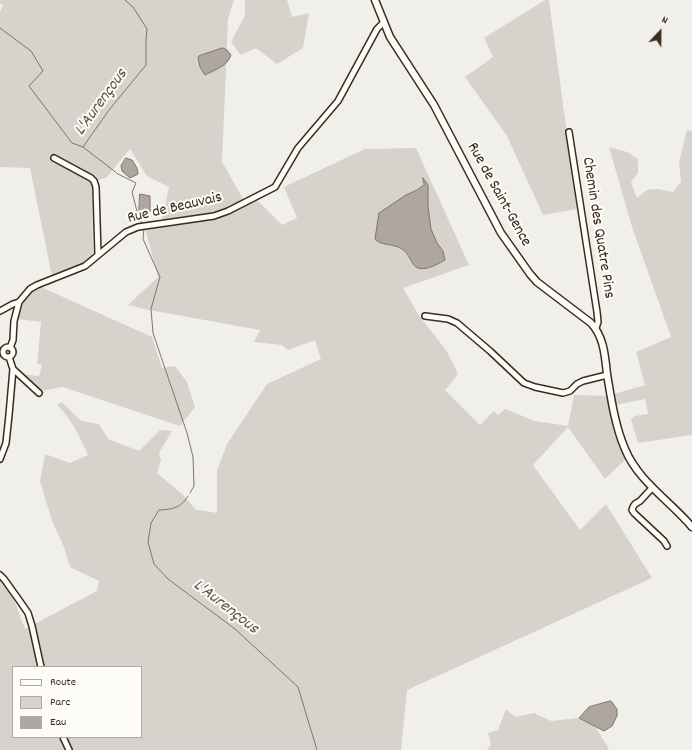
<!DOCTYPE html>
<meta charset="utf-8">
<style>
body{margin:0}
#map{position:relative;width:692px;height:750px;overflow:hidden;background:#f1efea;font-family:Dekko,sans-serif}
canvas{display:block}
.legend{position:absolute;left:12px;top:666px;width:130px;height:72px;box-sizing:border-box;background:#fdfcf7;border:1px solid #afa8a0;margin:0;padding:5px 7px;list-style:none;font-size:12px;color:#3b2a1e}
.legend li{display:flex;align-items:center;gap:8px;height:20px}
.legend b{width:20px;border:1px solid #afa8a0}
.north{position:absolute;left:640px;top:12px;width:40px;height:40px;-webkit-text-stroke:3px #fdfcf7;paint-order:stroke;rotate:22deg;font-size:11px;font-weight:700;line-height:16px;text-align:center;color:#3b2a1e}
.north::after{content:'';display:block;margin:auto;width:14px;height:18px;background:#3b2a1e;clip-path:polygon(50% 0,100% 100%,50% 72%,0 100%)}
</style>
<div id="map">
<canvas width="692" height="750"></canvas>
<ul class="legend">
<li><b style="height:5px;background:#fdfcf7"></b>Route</li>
<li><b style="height:11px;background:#d7d2cc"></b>Parc</li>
<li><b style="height:11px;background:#aea69f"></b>Eau</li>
</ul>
<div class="north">N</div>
</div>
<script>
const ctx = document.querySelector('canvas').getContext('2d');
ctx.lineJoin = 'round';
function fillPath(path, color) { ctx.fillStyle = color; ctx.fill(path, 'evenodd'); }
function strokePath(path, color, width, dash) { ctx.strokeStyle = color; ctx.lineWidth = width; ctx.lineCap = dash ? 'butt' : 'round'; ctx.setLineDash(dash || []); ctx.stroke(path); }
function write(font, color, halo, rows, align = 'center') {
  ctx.font = font + ' Dekko,sans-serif'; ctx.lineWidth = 4; ctx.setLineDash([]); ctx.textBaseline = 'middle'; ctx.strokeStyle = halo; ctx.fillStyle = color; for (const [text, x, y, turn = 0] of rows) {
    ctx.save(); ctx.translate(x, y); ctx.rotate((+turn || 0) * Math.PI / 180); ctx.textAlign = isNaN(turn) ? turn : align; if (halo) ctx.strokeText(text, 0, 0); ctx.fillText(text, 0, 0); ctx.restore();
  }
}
const green = new Path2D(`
 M 0,0 L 234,0 L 228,19 L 222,162 L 246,204 L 257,200 L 282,225 L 297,218 L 284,187 L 365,149 L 416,148 L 469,265 L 403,288 L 420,317 L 446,350 L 458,374 L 445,390 L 480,425 L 494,411 L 498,415 L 505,409 L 535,421 L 568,426 L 574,395 L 607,396 L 645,385 L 636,352 L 671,337 L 632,227 L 609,147 L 627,152 L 638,159 L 638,173 L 631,182 L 637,198 L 647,190 L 657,189 L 673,192 L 681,182 L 679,162 L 687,130 L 692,131 L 692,435 L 638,443 L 631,419 L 635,416 L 648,414 L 645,399 L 610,406 L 618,439 L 626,459 L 605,479 L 568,427 L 533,465 L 580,530 L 606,504 L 652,578 L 407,690 L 401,750 L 0,750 L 0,580 L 2,582 L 14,600 L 25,629 L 97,591 L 99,581 L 70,567 L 64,547 L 52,521 L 40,481 L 45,454 L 70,463 L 88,455 C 80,437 72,419 57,405 L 62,402 L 81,421 L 99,424 L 108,439 L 139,451 L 160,430 L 172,431 L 159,453 L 161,460 L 157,473 L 182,494 L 196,510 L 200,510 L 217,513 L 217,471 L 227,444 L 267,384 L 321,359 L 315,340 L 288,350 L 282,345 L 254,342 L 260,330 L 149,310 L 128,305 L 158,277 L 145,228 L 161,225 L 169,187 L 147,176 L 130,149 L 107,177 L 92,183 L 93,255 L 84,264 L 52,276 L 30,168 L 0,167 L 0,12 L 3,5 L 0,3 ZM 13,667 L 141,667 L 141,737 L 13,737 Z
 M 245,0 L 287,0 L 292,17 L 309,13 L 303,48 L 277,64 L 256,48 L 241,55 L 231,42 L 245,15 Z
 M 545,0 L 549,0 L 577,209 L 543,215 L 507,136 L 465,77 L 493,57 L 484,38 Z
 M 41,287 L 152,337 L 162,368 L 175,366 L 187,382 L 195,407 L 180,426 L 63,387 L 41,391 L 21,374 L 39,376 L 42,365 L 37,364 L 41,322 L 18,319 C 23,304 25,293 41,287 Z
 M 506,709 L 515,717 L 534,713 L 551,721 L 579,718 L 589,723 L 596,728 L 609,749 L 607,750 L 535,750 L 535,749 L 534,750 L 487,750 L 491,745 L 488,733 L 498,730 Z`);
const water = new Path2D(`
 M 223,48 L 227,50 L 231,55 C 228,66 214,70 205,75 L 200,67 L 198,58 L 199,56 Z
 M 126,158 L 132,160 L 137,168 L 138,174 L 130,178 L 122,171 L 121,166 Z
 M 423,178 L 428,185 L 428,206 L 431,229 L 437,243 L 443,251 L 445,260 C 438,264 421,274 414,265 C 408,257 408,251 398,247 C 391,244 380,245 375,239 L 379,213 L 406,195 L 417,190 L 424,185 Z
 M 140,194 L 150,196 L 150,212 L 139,214 Z
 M 611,701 L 617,709 L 617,716 L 612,726 L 604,731 L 579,718 L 589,707 Z`);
const stream = new Path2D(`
 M 125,0 L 133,7 L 147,29 L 146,39 L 146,65 L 109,110 L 83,147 L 118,174 L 136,183 L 132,192 L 139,219 L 142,223
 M 0,28 L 31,51 L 43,71 L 29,86 L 72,143 L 83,147
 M 144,229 L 143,239 L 160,277 L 151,309 L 153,333 L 187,433 L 193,457 L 194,486 L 190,493
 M 188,496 C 180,509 172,509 159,510 L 151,523 L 148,542 L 154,564 L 168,579 L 235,629 L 298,687 L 317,750`);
const minor = new Path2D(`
 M 569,132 L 597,312 L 598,322 L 596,328
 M 54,158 L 91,178 L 94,181 L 96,187 L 98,255
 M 0,311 L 13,304 L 19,302
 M 425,316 L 448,319 L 457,323 L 490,351 L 524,383 L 535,387 L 563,393 L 570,391 L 577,384 L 583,381 L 607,375
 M3 352a5 5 0 1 1 10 0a5 5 0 1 1-10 0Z
 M 10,348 L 13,340 L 14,321 L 19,302 L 30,289 L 37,285 L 85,266 L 126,232 L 138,227 L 214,216 L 228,211 L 275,187 L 298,148 L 338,101 L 377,29 L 384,22
 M 13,369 L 39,393
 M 0,459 L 6,443 L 9,415 L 13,369 L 9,357
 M 652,488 L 640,501 L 635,504 L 633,507 L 632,510 L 634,513 L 664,541 L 667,546
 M 0,575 L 4,579 L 19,600 L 28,613 L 32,626 L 41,667
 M 63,737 L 69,750`);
const tertiary = new Path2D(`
 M 375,0 L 390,37 L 434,105 L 501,233 L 530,274 L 537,282 L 591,323 C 604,337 605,356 607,374 C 611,398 615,426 625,449 C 638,481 670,501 692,527`);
const streetNames = [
 ["Rue de Saint-Gence",498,195,61],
 ["Rue de Beauvais",175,209,-13],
 ["Chemin des Quatre Pins",597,228,81]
];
const waterNames = [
 ["L'Aurençous",102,103,-54],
 ["L'Aurençous",225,608,38]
];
fillPath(green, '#d7d2cc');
fillPath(water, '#aea69f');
strokePath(water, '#80746b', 1);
strokePath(stream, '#80746b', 1);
strokePath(minor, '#3b2a1e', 8);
strokePath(tertiary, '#3b2a1e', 9);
strokePath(minor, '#fdfcf7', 5);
strokePath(tertiary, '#fdfcf7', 6);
write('16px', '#3b2a1e', '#fdfcf7', streetNames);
write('italic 17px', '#63554b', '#fdfcf7', waterNames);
</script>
